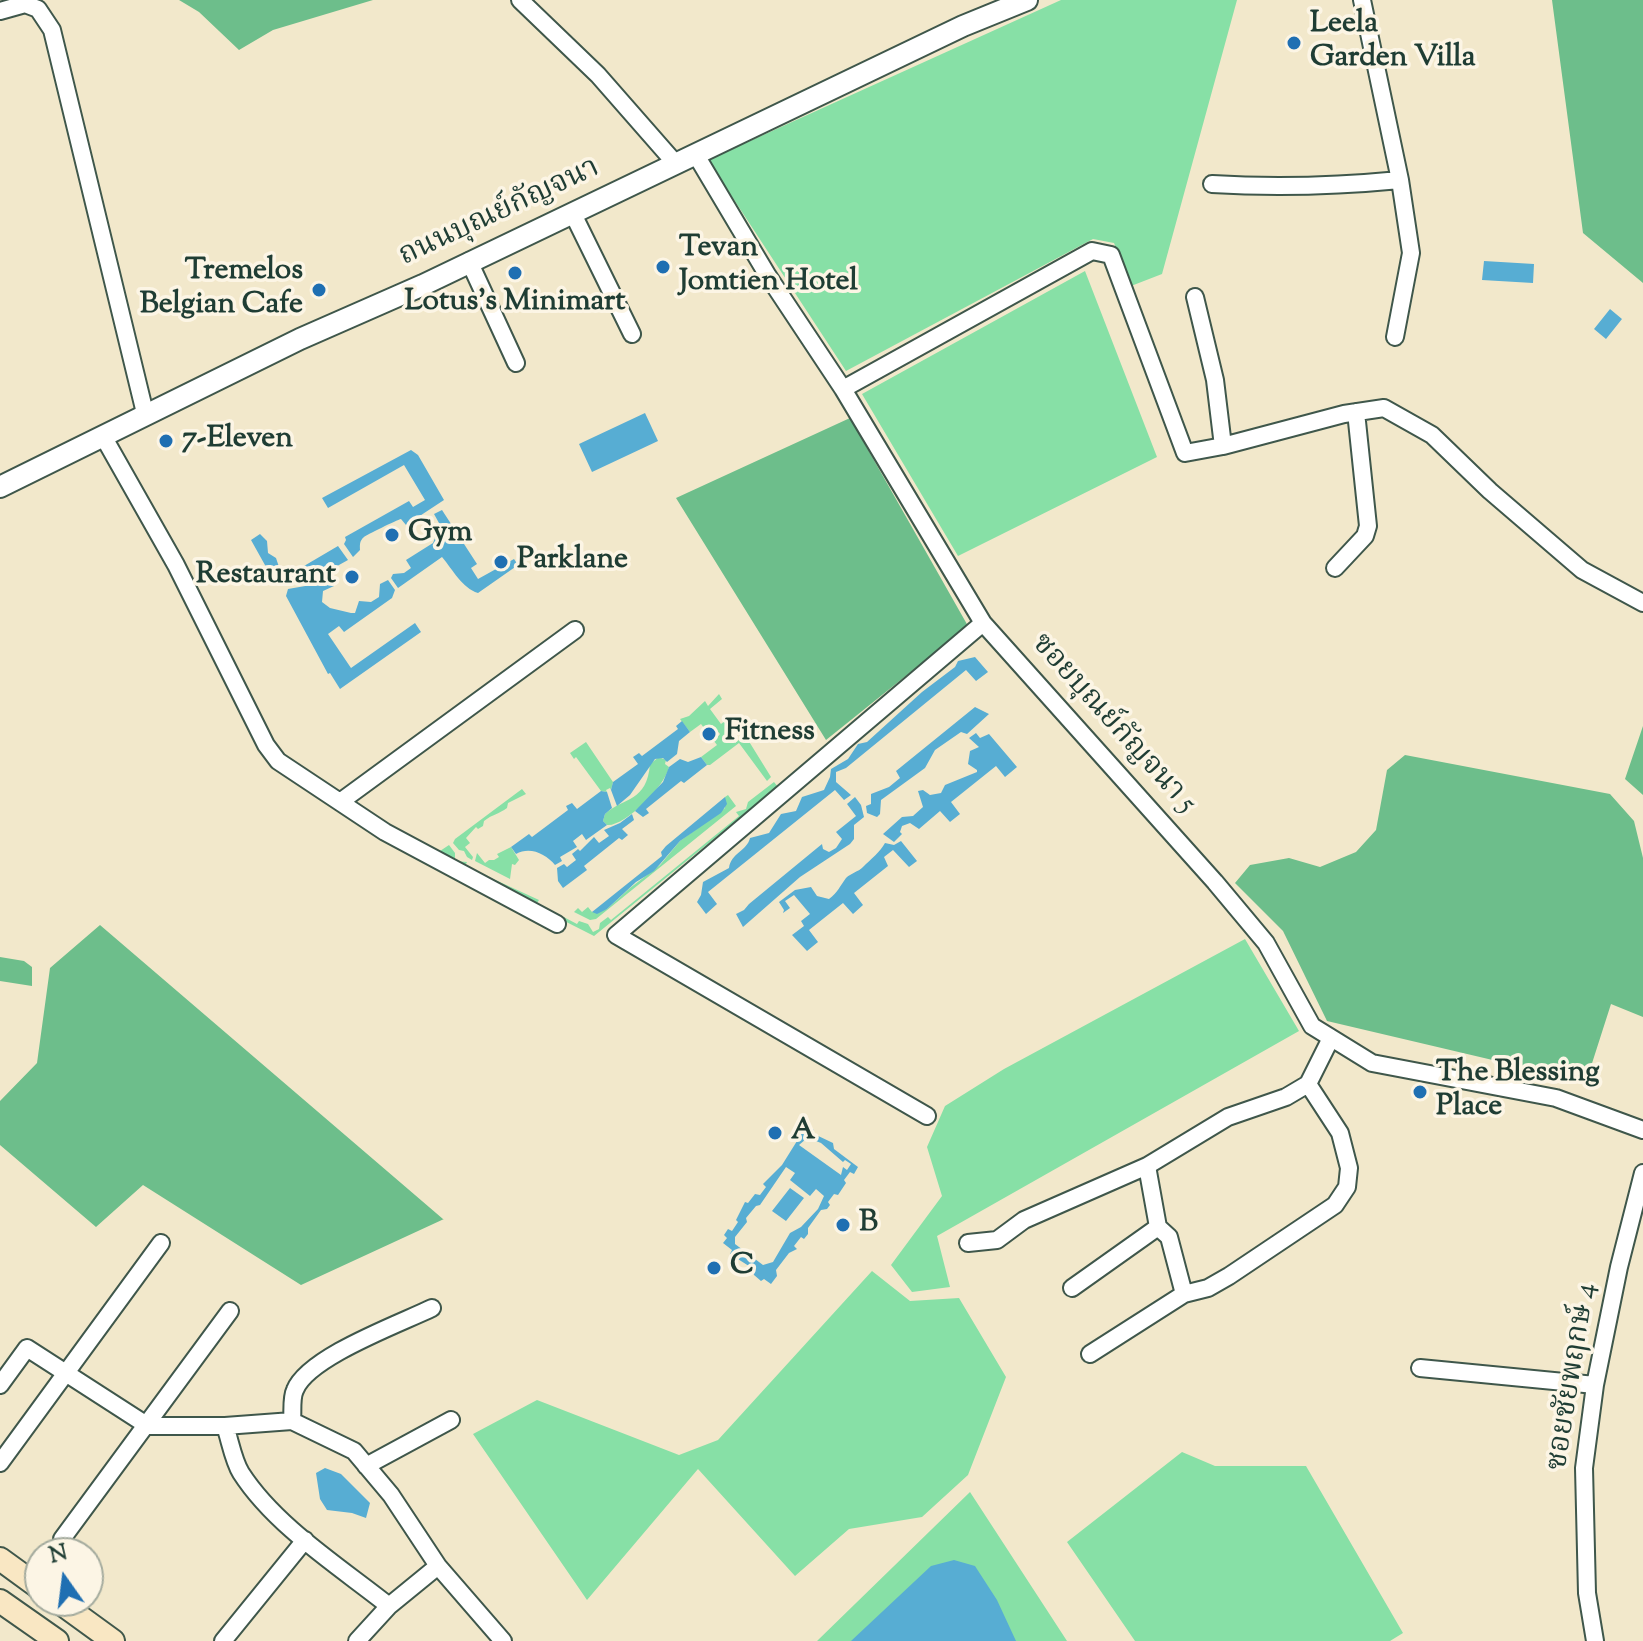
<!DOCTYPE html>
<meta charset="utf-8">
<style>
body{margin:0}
#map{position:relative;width:1643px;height:1641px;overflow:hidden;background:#f2e8cb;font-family:"Sorts Mill Goudy",serif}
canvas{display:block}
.north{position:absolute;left:24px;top:1537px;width:80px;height:80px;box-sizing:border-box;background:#fcf5e5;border:2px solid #a4ab9e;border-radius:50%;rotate:346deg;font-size:22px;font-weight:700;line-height:32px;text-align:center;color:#1f3d34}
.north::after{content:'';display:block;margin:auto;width:28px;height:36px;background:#1f6fb2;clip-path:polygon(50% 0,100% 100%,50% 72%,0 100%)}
</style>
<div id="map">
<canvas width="1643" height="1641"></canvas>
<div class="north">N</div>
</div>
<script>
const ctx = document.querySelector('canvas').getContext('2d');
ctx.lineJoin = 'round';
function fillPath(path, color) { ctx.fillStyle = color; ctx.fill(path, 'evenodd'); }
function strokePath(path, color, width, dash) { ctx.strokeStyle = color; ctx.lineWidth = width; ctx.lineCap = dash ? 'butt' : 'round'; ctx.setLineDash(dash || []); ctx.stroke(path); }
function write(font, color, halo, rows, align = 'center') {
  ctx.font = font + ' "Sorts Mill Goudy","Noto Serif Thai",serif'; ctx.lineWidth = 7; ctx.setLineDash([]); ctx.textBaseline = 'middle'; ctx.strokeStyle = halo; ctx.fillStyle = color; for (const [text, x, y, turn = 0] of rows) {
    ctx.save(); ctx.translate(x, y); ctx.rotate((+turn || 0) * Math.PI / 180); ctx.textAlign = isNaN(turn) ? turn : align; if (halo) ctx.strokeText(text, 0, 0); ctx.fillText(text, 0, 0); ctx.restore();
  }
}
const green = new Path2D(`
 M 1061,0 L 1237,0 L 1162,274 L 1131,286 L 1114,243 L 1093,239 L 846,371 L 708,160 Z
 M 1085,271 L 1157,457 L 958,556 L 862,394 Z
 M 710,679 L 722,699 L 710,709 L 721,724 L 731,716 L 735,721 L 725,729 L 735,743 L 745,735 L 771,777 L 767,781 L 739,743 L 710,765 L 707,765 L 701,757 L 717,745 L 714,741 L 720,734 L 712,725 L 704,728 L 701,724 L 690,732 L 680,719 L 689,716 L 705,701 L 708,706 L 719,694 Z
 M 586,742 L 613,782 L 611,790 L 610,788 L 606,790 L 607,792 L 601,791 L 576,757 L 574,759 L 570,753 Z
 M 659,757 L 666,760 L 665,764 L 669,767 C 665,787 624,827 607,825 L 603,821 L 605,814 C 624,797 647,802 650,764 Z
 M 774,782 L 778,787 L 594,936 L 438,857 L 437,853 L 449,845 L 455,853 L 455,861 L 467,862 L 465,866 L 539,900 L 537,903 L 577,924 L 579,921 L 588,924 L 593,932 L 599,929 L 600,923 L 608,917 L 611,920 L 739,816 L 736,812 L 746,809 L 748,802 Z
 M 522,789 L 526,794 L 508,803 L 507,808 C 499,814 493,814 484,821 L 483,826 L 478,829 L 476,827 L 466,838 L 470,843 L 465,847 L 473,857 L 472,860 L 467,857 L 464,851 L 459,850 L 453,843 L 455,839 Z
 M 728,795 L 736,806 L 596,919 L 590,920 L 574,912 L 578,908 L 582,912 L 588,907 L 592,912 L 607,909 L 630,888 L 660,865 L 680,841 L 725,808 L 725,797 Z
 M 511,847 L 519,860 L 515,865 L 512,864 L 510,879 L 475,861 L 477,853 L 485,863 L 489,860 L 494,860 L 499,857 L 497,854 Z
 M 1245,939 L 1299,1031 L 937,1236 L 950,1287 L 912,1292 L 891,1265 L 942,1196 L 927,1147 L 945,1106 L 1004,1069 Z
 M 872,1271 L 910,1301 L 959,1298 L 1006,1377 L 968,1475 L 922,1517 L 849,1529 L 795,1576 L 698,1469 L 587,1600 L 473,1434 L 537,1400 L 679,1455 L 718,1440 Z
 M 1182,1452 L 1215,1466 L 1306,1466 L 1403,1633 L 1390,1641 L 1135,1641 L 1067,1542 Z
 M 970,1492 L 1067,1641 L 817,1641 Z`);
const forest = new Path2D(`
 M 179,0 L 373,0 L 273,30 L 239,50 L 199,12 Z
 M 1552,0 L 1643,0 L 1643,283 L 1583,233 Z
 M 850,418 L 968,626 L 826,740 L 676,498 Z
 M 1643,726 L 1643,795 L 1625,779 Z
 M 1405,755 L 1610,794 L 1634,821 L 1643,858 L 1643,1017 L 1611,1004 L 1586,1082 L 1327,1021 L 1283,931 L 1235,883 L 1250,865 L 1289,858 L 1320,867 L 1356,852 L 1376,830 L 1387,770 Z
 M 100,925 L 443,1219 L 444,1219 L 301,1285 L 143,1185 L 96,1227 L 0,1145 L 0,1101 L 37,1063 L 50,968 Z
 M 0,957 L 24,961 L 32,967 L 32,986 L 0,981 Z`);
const water = new Path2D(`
 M 1484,261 L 1534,264 L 1533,283 L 1482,280 Z
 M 1610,309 L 1622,319 L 1606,339 L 1594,329 Z
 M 645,413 L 658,441 L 592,472 L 579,444 Z
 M 411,450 L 418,455 L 444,500 L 406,525 L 401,519 C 397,520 366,535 364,537 C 359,541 360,546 360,550 L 353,557 L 344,544 L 346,540 L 345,537 L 409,501 L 413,507 L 425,500 L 404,465 L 328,508 L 322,498 Z
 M 442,510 L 477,564 L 471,568 L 478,579 L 514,559 L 518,565 L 478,593 C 462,588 453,570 442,557 L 398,588 L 391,578 L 393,574 L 404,573 L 411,568 L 406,560 L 433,543 L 435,538 L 433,532 L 444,532 L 434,514 Z
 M 260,534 L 267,541 L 268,553 L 276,558 L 282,576 L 287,576 L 338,546 L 348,560 L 321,575 L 308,575 C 301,585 286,585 275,583 L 251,540 Z
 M 328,576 L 334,586 L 323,591 L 322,602 L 330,608 L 351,613 L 355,613 L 359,601 L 371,602 L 379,597 L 380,584 L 388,580 L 395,590 L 392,598 L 344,632 L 339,626 L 328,634 L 351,668 L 415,623 L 421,632 L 340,689 L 330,673 L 328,674 L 286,596 L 288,589 L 311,585 Z
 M 975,657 L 988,672 L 976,681 L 966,670 L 846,768 L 836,772 L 836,782 L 851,795 L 844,800 L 835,790 L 708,892 L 717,904 L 706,914 L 697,902 L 701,895 L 703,882 L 729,868 C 731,853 747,851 750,838 L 769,833 L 781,814 L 796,811 L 802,797 L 824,790 L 830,777 L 831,769 L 848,759 L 858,744 L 867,742 L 922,692 L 955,667 L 958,661 Z
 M 975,707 L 989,714 L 967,734 L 961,732 L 935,750 L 925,768 L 881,800 L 880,814 L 877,817 L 867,813 L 866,806 L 871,804 L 871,794 L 889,787 L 900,778 L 896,771 Z
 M 682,721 L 690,732 L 679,741 L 677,754 L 667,762 L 663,758 L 655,759 L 630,795 L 617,806 L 611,790 L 613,782 L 638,764 L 633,757 L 639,753 L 642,756 L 678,729 L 676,726 Z
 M 976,733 L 980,738 L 989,734 L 1017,767 L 1005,777 L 996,766 L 951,802 L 960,814 L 950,822 L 940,811 L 919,829 L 910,823 L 902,826 L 900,832 L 902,834 L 894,842 L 883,834 L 902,817 L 913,816 L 923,807 L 918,791 L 923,790 L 930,795 L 941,793 L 945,785 L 977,772 L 977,770 L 968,764 L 970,751 L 979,747 L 969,738 Z
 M 701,757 L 707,765 L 684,783 L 681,781 L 646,809 L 649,813 L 643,817 L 635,811 L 663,782 L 669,767 L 680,759 L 688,762 Z
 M 601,791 L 607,792 L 612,808 L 605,814 L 603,821 L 607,825 L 586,840 L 582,834 L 573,841 L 577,847 L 560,857 L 562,861 L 555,865 C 546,854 530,846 516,854 L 511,847 L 529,834 L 532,837 L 568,810 L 566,806 L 572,803 L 577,809 Z
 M 725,797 L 727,804 L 721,813 L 680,841 L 654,871 L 636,882 L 607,909 L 597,914 L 592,912 L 662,856 L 661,852 L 666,846 Z
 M 855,797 L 861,805 L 864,817 L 854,825 L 854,839 L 850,844 L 800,877 L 743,927 L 736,914 L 744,910 L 749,904 L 822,844 L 823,849 L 829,852 L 836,848 L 842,839 L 836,832 L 856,816 L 847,804 Z
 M 632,814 L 634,820 L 622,829 L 628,835 L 622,840 L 619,838 L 584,866 L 587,870 L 563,888 L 558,881 L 557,868 L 564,864 L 567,867 L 576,860 L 572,854 L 578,849 L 580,851 L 594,837 L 599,843 L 609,836 L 604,830 L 620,823 Z
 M 901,841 L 917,861 L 909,867 L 893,850 L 884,857 L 888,866 L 854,893 L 863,905 L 853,914 L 843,903 L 809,930 L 818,942 L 807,951 L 792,935 L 804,926 L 801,921 L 810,914 L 794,895 L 785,901 L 790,908 L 783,913 L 784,910 L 779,902 L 795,890 L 811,887 L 817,896 L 829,899 C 838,892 840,886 846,878 C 851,873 858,872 863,867 C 871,859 880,852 885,843 L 894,845 Z
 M 807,1125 L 814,1130 L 812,1133 L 833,1143 L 834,1149 L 858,1167 L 854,1174 L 850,1172 L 844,1180 L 846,1183 L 838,1195 L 834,1194 L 828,1202 L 830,1205 L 827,1209 L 821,1210 L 808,1228 L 808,1234 L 804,1239 L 801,1237 L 794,1246 L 797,1249 L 789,1253 L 776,1270 L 777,1276 L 771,1284 L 764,1279 L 761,1281 L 754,1275 L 752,1268 L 730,1254 L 732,1250 L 723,1243 L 727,1238 L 724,1235 L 728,1229 L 732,1231 L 738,1222 L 736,1220 L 745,1202 L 748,1203 L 755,1194 L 760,1195 L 766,1187 L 763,1184 L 782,1165 ZM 808,1132 L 813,1136 L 811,1139 L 821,1143 L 843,1162 L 845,1160 L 851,1164 L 847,1170 L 843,1167 L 841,1175 L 799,1145 L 806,1139 L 804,1137 ZM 786,1167 L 795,1173 L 790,1180 L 810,1196 L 816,1189 L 824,1196 L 818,1209 L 801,1227 L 790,1233 L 773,1262 L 763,1265 L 735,1244 L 735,1237 L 747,1222 L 746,1218 L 756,1206 L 760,1205 Z
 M 790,1188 L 804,1198 L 786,1221 L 772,1211 Z
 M 325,1468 L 341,1474 L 370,1503 L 366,1518 L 352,1513 L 327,1510 L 320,1499 L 316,1473 Z
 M 954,1560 L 975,1566 L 997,1600 L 1016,1641 L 851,1641 L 931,1566 Z`);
const minor = new Path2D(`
 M 520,0 L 598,75 L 676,164
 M 1362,0 L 1400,180 L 1411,253 L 1395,337
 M 0,11 L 25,4 L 38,9 L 52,30 L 145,413
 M 696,155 L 768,276 L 843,389 L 983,623 L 1215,882 L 1266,943 L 1312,1026 L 1372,1063 L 1556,1098 L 1643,1130
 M 1212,184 C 1274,188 1338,186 1400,180
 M 573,214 L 632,334
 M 469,261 L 516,363
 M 1195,297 L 1215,380 L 1223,446
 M 843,389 L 1092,251 L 1111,255 L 1185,453 L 1223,446 L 1344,414 L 1384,408 L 1432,435 L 1490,491 L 1582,570 L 1643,603
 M 103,436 L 176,565 L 266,745 L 278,761 L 385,832 L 557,924
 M 1335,568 L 1365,536 L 1368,526 L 1356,412
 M 340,802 L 575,630
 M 927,1116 L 616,935 L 983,623
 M 1147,1166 L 1158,1227 L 1169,1237 L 1184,1294
 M 968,1243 L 997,1240 L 1024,1220 L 1147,1166 L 1228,1117 L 1286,1097 L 1308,1084 L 1331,1038
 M 1072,1288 L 1158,1227
 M 1090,1354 L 1184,1294 L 1208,1288 L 1229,1276 L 1335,1205 L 1347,1187 L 1349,1168 L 1340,1133 L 1308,1084
 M 1420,1368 L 1595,1385
 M 0,1385 L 27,1348 L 148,1426 L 225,1426 L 292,1421 L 354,1451 L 391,1495 L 438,1566 L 503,1641
 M 292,1421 C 293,1412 291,1398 295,1390 C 308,1357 399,1324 432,1308
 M 225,1426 C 230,1440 233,1460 241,1473 C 275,1526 340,1567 389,1606
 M 0,1463 L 161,1243
 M 366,1466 L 451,1420
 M 62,1539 L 230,1311
 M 223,1641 L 305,1540
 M 357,1641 L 389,1606 L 438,1566
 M 1595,1641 L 1587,1593 L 1584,1468 L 1595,1385 L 1619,1267 L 1643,1173`);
const tertiary = new Path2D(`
 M 0,487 L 300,339 L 423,285 L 963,26 L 1027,0`);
const secondary = new Path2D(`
 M 0,1559 L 40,1588
 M 0,1601 L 57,1641
 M 58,1601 L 113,1641`);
const markers = [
 [1294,43,8,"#1f6fb2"],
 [663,267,8,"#1f6fb2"],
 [515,273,8,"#1f6fb2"],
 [319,290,8,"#1f6fb2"],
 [166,441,8,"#1f6fb2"],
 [392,535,8,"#1f6fb2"],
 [501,562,8,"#1f6fb2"],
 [352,577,8,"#1f6fb2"],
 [709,734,8,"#1f6fb2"],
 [1420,1092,8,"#1f6fb2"],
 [775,1133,8,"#1f6fb2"],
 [843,1225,8,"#1f6fb2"],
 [714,1268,8,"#1f6fb2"]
];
const poiNames = [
 ["Leela",1310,26],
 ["Garden Villa",1310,60],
 ["Tevan",679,250],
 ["Jomtien Hotel",679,284],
 ["Tremelos",303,273,"right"],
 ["Belgian Cafe",303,307,"right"],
 ["Lotus's Minimart",515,304,"center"],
 ["7-Eleven",182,441],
 ["Gym",408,535],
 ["Parklane",517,562],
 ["Restaurant",336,577,"right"],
 ["Fitness",725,734],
 ["The Blessing",1436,1075],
 ["Place",1436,1109],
 ["A",791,1133],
 ["B",859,1225],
 ["C",730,1268]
];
const streetNames = [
 ["ถนนบุณย์กัญจนา",500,214,-25],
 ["ซอยบุณย์กัญจนา 5",1112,725,48],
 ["ซอยชัยพฤกษ์ 4",1574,1377,-81]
];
fillPath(green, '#87e0a6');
fillPath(forest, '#6dbe8b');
fillPath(water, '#57add3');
strokePath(minor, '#3f574b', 20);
strokePath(tertiary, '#3f574b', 24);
strokePath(secondary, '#3f574b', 26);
strokePath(minor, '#fff', 16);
strokePath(tertiary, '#fff', 20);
strokePath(secondary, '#f9e7c3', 22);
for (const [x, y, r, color] of markers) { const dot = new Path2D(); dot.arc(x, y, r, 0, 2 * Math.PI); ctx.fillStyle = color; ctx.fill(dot); strokePath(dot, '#fcf5e5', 3); }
write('bold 30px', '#1f3d34', '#fcf5e5', poiNames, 'left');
write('30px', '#1f3d34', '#fcf5e5', streetNames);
</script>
